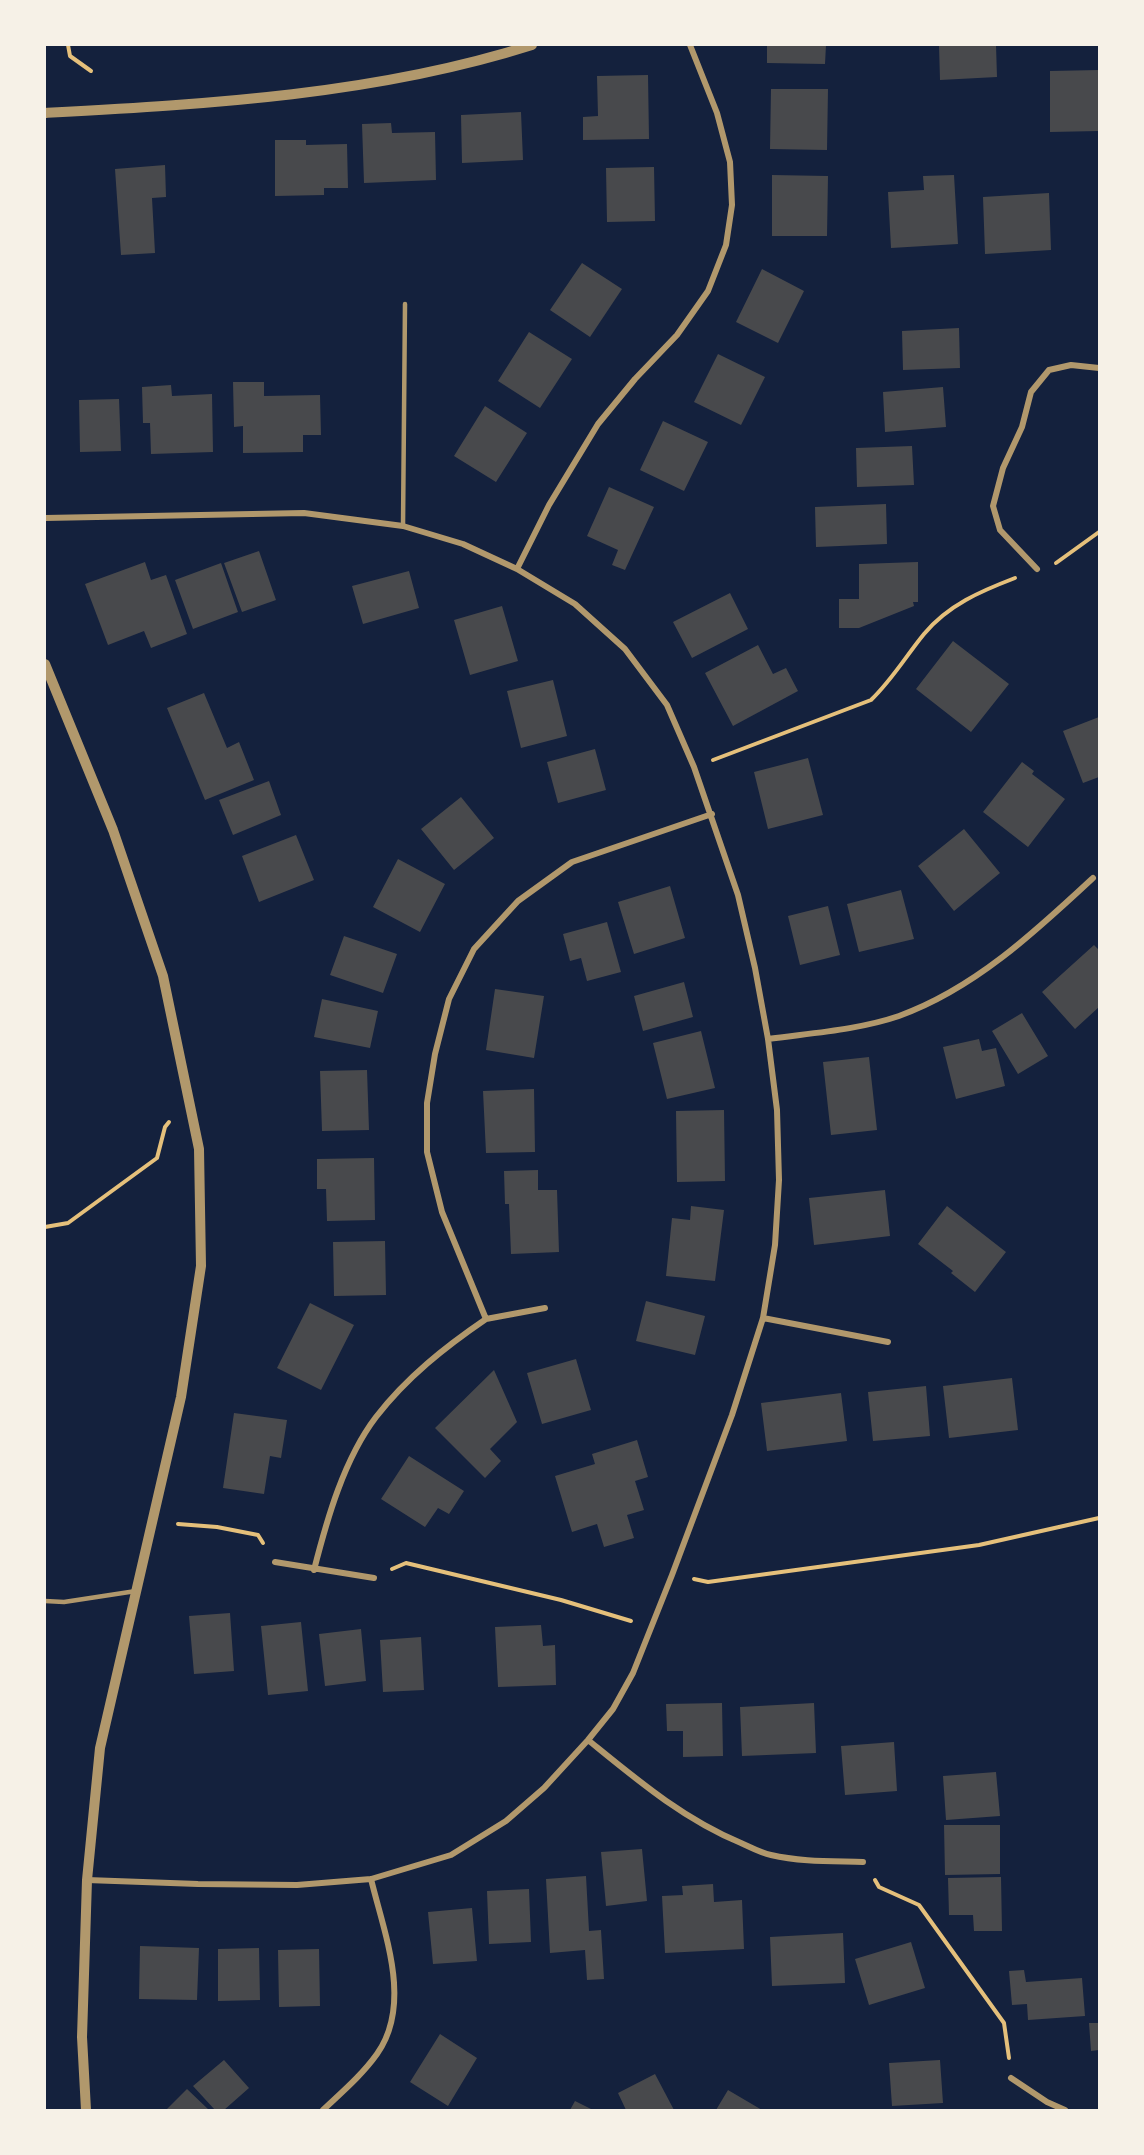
<!DOCTYPE html>
<style>
body{margin:0}
#map{position:relative;width:1144px;height:2155px;overflow:hidden;background:#14213d;font-family:"Varela Round",sans-serif}
canvas{display:block}
.frame{position:absolute;inset:0;border:46px solid #f6f1e7;pointer-events:none}
</style>
<div id="map">
<canvas width="1144" height="2155"></canvas>
<div class="frame"></div>
</div>
<script>
const ctx = document.querySelector('canvas').getContext('2d');
ctx.lineJoin = 'round';
function fillPath(path, color) { ctx.fillStyle = color; ctx.fill(path, 'evenodd'); }
function strokePath(path, color, width, dash) { ctx.strokeStyle = color; ctx.lineWidth = width; ctx.lineCap = dash ? 'butt' : 'round'; ctx.setLineDash(dash || []); ctx.stroke(path); }
const building = new Path2D(`
 M 767,45 L 826,45 L 825,64 L 767,63 Z
 M 939,45 L 996,45 L 997,77 L 940,80 Z
 M 1099,70 L 1099,131 L 1050,132 L 1050,71 Z
 M 648,75 L 649,139 L 583,140 L 583,117 L 598,116 L 597,76 Z
 M 771,89 L 828,89 L 827,150 L 770,149 Z
 M 521,112 L 523,160 L 462,163 L 461,115 Z
 M 391,123 L 392,133 L 435,132 L 436,180 L 364,183 L 362,124 Z
 M 275,140 L 306,140 L 306,145 L 347,144 L 348,188 L 324,188 L 324,195 L 275,196 Z
 M 165,165 L 166,197 L 152,198 L 155,253 L 121,255 L 115,169 Z
 M 654,167 L 655,221 L 607,222 L 606,168 Z
 M 772,175 L 828,176 L 827,236 L 772,236 Z
 M 954,175 L 958,244 L 891,248 L 888,192 L 924,190 L 923,176 Z
 M 1049,193 L 1051,250 L 985,254 L 983,197 Z
 M 582,263 L 622,289 L 590,337 L 550,310 Z
 M 762,269 L 804,291 L 778,343 L 736,322 Z
 M 959,328 L 960,368 L 903,370 L 902,331 Z
 M 529,332 L 572,359 L 540,408 L 498,381 Z
 M 718,354 L 765,377 L 741,425 L 694,402 Z
 M 233,382 L 264,382 L 264,396 L 320,395 L 321,435 L 303,435 L 303,452 L 243,453 L 243,426 L 234,427 Z
 M 171,385 L 172,396 L 212,394 L 213,452 L 151,454 L 150,423 L 143,423 L 142,387 Z
 M 943,387 L 946,427 L 885,432 L 883,392 Z
 M 119,399 L 121,451 L 80,452 L 79,400 Z
 M 485,406 L 527,433 L 496,482 L 454,456 Z
 M 663,421 L 708,442 L 684,491 L 640,470 Z
 M 912,446 L 914,485 L 857,487 L 856,448 Z
 M 609,487 L 654,507 L 625,570 L 612,565 L 618,550 L 587,536 Z
 M 886,504 L 887,544 L 816,547 L 815,507 Z
 M 259,551 L 276,600 L 242,612 L 224,563 Z
 M 145,562 L 151,580 L 166,575 L 187,634 L 151,648 L 144,631 L 108,645 L 85,584 Z
 M 918,562 L 918,602 L 913,602 L 914,606 L 859,628 L 839,628 L 839,599 L 859,599 L 859,564 Z
 M 221,563 L 238,612 L 193,629 L 175,580 Z
 M 409,571 L 419,608 L 363,624 L 352,586 Z
 M 730,593 L 748,629 L 692,658 L 673,622 Z
 M 502,606 L 518,661 L 470,675 L 454,620 Z
 M 953,641 L 1009,684 L 971,732 L 916,689 Z
 M 758,645 L 773,674 L 786,668 L 798,691 L 733,726 L 705,673 Z
 M 553,680 L 567,736 L 521,748 L 507,691 Z
 M 204,693 L 227,748 L 239,742 L 254,780 L 205,800 L 167,708 Z
 M 1099,717 L 1099,777 L 1083,783 L 1063,731 Z
 M 595,749 L 606,790 L 558,803 L 547,762 Z
 M 808,758 L 823,815 L 768,829 L 754,772 Z
 M 1022,762 L 1034,771 L 1032,774 L 1065,799 L 1028,847 L 983,812 Z
 M 269,781 L 281,815 L 233,835 L 219,800 Z
 M 461,797 L 494,838 L 454,870 L 421,829 Z
 M 964,829 L 1000,873 L 954,911 L 918,866 Z
 M 296,835 L 314,880 L 259,902 L 242,856 Z
 M 398,859 L 445,884 L 420,932 L 373,907 Z
 M 670,886 L 685,938 L 634,954 L 618,902 Z
 M 901,890 L 914,939 L 859,952 L 847,904 Z
 M 828,906 L 840,955 L 800,965 L 788,916 Z
 M 607,922 L 621,972 L 587,981 L 581,958 L 570,961 L 563,934 Z
 M 344,936 L 397,954 L 383,993 L 330,975 Z
 M 1094,945 L 1099,950 L 1099,1007 L 1075,1029 L 1042,992 Z
 M 684,982 L 693,1017 L 643,1031 L 634,996 Z
 M 495,989 L 544,996 L 534,1058 L 486,1050 Z
 M 322,999 L 378,1011 L 370,1048 L 314,1037 Z
 M 1022,1013 L 1048,1056 L 1018,1074 L 992,1031 Z
 M 701,1031 L 715,1088 L 667,1099 L 653,1043 Z
 M 979,1039 L 982,1051 L 996,1048 L 1005,1086 L 956,1099 L 943,1047 Z
 M 869,1057 L 877,1130 L 831,1135 L 823,1062 Z
 M 367,1070 L 369,1130 L 322,1131 L 320,1071 Z
 M 534,1089 L 535,1152 L 486,1153 L 483,1091 Z
 M 724,1110 L 725,1181 L 677,1182 L 676,1111 Z
 M 374,1158 L 375,1220 L 327,1221 L 326,1189 L 317,1189 L 317,1159 Z
 M 538,1170 L 538,1190 L 557,1190 L 559,1252 L 511,1254 L 509,1204 L 505,1204 L 504,1171 Z
 M 885,1190 L 890,1236 L 814,1245 L 809,1198 Z
 M 691,1206 L 724,1210 L 715,1281 L 666,1276 L 672,1218 L 690,1220 Z
 M 947,1206 L 1006,1252 L 975,1292 L 951,1273 L 953,1271 L 918,1244 Z
 M 385,1241 L 386,1295 L 334,1296 L 333,1242 Z
 M 646,1301 L 705,1316 L 695,1355 L 636,1341 Z
 M 310,1303 L 354,1325 L 321,1390 L 277,1368 Z
 M 576,1359 L 591,1410 L 542,1424 L 527,1373 Z
 M 494,1370 L 517,1422 L 490,1449 L 501,1461 L 485,1478 L 435,1428 Z
 M 1012,1378 L 1018,1430 L 949,1438 L 943,1386 Z
 M 926,1386 L 930,1436 L 873,1441 L 868,1392 Z
 M 841,1393 L 847,1441 L 767,1451 L 761,1403 Z
 M 234,1413 L 287,1420 L 281,1458 L 270,1456 L 264,1494 L 223,1488 Z
 M 637,1440 L 648,1477 L 635,1481 L 644,1510 L 627,1515 L 634,1538 L 604,1547 L 597,1524 L 572,1532 L 555,1476 L 595,1464 L 592,1454 Z
 M 409,1456 L 464,1491 L 449,1514 L 438,1508 L 425,1527 L 381,1499 Z
 M 230,1613 L 234,1671 L 194,1674 L 189,1616 Z
 M 301,1622 L 308,1691 L 268,1695 L 261,1626 Z
 M 541,1625 L 543,1646 L 555,1645 L 556,1685 L 498,1687 L 495,1627 Z
 M 361,1629 L 366,1681 L 325,1686 L 319,1634 Z
 M 421,1637 L 424,1690 L 383,1692 L 380,1640 Z
 M 722,1703 L 723,1756 L 683,1757 L 683,1731 L 667,1731 L 666,1704 Z
 M 814,1703 L 816,1753 L 742,1756 L 740,1707 Z
 M 894,1742 L 897,1791 L 845,1795 L 841,1746 Z
 M 996,1772 L 1000,1816 L 946,1820 L 943,1776 Z
 M 944,1825 L 1000,1825 L 1000,1874 L 945,1875 Z
 M 642,1849 L 647,1901 L 606,1906 L 601,1852 Z
 M 586,1876 L 589,1931 L 601,1930 L 604,1979 L 587,1980 L 585,1950 L 550,1953 L 546,1879 Z
 M 1001,1877 L 1002,1931 L 974,1931 L 973,1915 L 949,1915 L 948,1878 Z
 M 713,1884 L 714,1902 L 742,1900 L 744,1949 L 665,1953 L 662,1896 L 683,1895 L 682,1886 Z
 M 529,1889 L 531,1942 L 489,1944 L 487,1891 Z
 M 472,1908 L 477,1961 L 433,1964 L 428,1912 Z
 M 843,1933 L 845,1983 L 772,1986 L 770,1937 Z
 M 911,1942 L 925,1988 L 869,2005 L 855,1959 Z
 M 140,1946 L 199,1948 L 197,2000 L 139,1999 Z
 M 259,1948 L 260,2000 L 218,2001 L 218,1949 Z
 M 319,1949 L 320,2006 L 279,2007 L 278,1950 Z
 M 1024,1970 L 1026,1982 L 1082,1978 L 1085,2016 L 1028,2020 L 1027,2004 L 1012,2005 L 1009,1971 Z
 M 1089,2023 L 1099,2023 L 1099,2050 L 1091,2051 Z
 M 440,2034 L 477,2058 L 448,2106 L 410,2082 Z
 M 224,2060 L 249,2088 L 224,2110 L 215,2110 L 193,2086 Z
 M 940,2060 L 943,2103 L 892,2106 L 889,2063 Z
 M 655,2074 L 674,2110 L 626,2110 L 618,2093 Z
 M 187,2089 L 209,2110 L 166,2110 Z
 M 728,2090 L 762,2110 L 716,2110 Z
 M 575,2101 L 593,2110 L 570,2110 Z`);
const path = new Path2D(`
 M 68,45 L 70,56 L 91,71
 M 1056,563 L 1099,532
 M 713,760 L 871,700 C 892,680 906,656 924,634 C 948,605 981,591 1015,578
 M 45,1227 L 68,1223 L 157,1158 L 165,1127 L 169,1122
 M 178,1524 L 217,1527 L 258,1535 L 263,1543
 M 392,1569 L 406,1563 L 561,1600 L 631,1621
 M 694,1579 L 708,1582 L 979,1545 L 1099,1518
 M 875,1880 L 879,1887 L 919,1905 L 1004,2023 L 1009,2058`);
const service = new Path2D(`
 M 403,526 L 405,304
 M 45,1601 L 64,1602 L 136,1591`);
const minor = new Path2D(`
 M 45,518 L 304,513 L 403,526 L 463,544 L 517,569 L 575,604 L 625,649 L 667,705 L 694,767 L 738,895 L 755,968 L 768,1039 L 777,1110 L 779,1180 L 775,1245 L 763,1318 L 732,1415 L 672,1575 L 633,1673 L 613,1709 L 588,1740 L 544,1788 L 506,1821 L 451,1855 L 371,1879 L 297,1885 L 198,1884 L 87,1880
 M 517,569 L 549,505 L 598,424 L 635,379 L 677,335 L 708,291 L 726,245 L 732,205 L 730,162 L 717,113 L 690,45
 M 1037,569 L 1000,530 L 993,506 L 1003,468 L 1022,427 L 1031,392 L 1049,370 L 1071,365 L 1099,368
 M 768,1039 C 811,1033 858,1030 899,1016 C 974,989 1035,932 1093,878
 M 763,1318 L 888,1342
 M 486,1319 L 545,1308
 M 275,1562 L 374,1578
 M 314,1570 C 327,1519 344,1459 376,1417 C 407,1377 445,1347 486,1319 L 442,1212 L 427,1152 L 427,1103 L 435,1054 L 449,999 L 474,949 L 518,901 L 572,862 L 712,814
 M 588,1740 C 636,1779 683,1819 741,1843 C 750,1847 761,1853 771,1855 C 801,1862 833,1861 863,1862
 M 1011,2078 L 1047,2102 L 1065,2110
 M 323,2110 C 342,2092 362,2075 377,2054 C 413,2003 384,1933 371,1879`);
const tertiary = new Path2D(`
 M 45,113 C 208,104 375,95 532,45
 M 45,664 L 113,830 L 163,976 L 199,1149 L 201,1266 L 181,1397 L 100,1748 L 87,1880 L 82,2037 L 86,2110`);
fillPath(building, '#48494c');
strokePath(path, '#e5c07b', 4);
strokePath(service, '#b1986c', 4.5);
strokePath(minor, '#b1986c', 6);
strokePath(tertiary, '#b1986c', 10);
</script>
